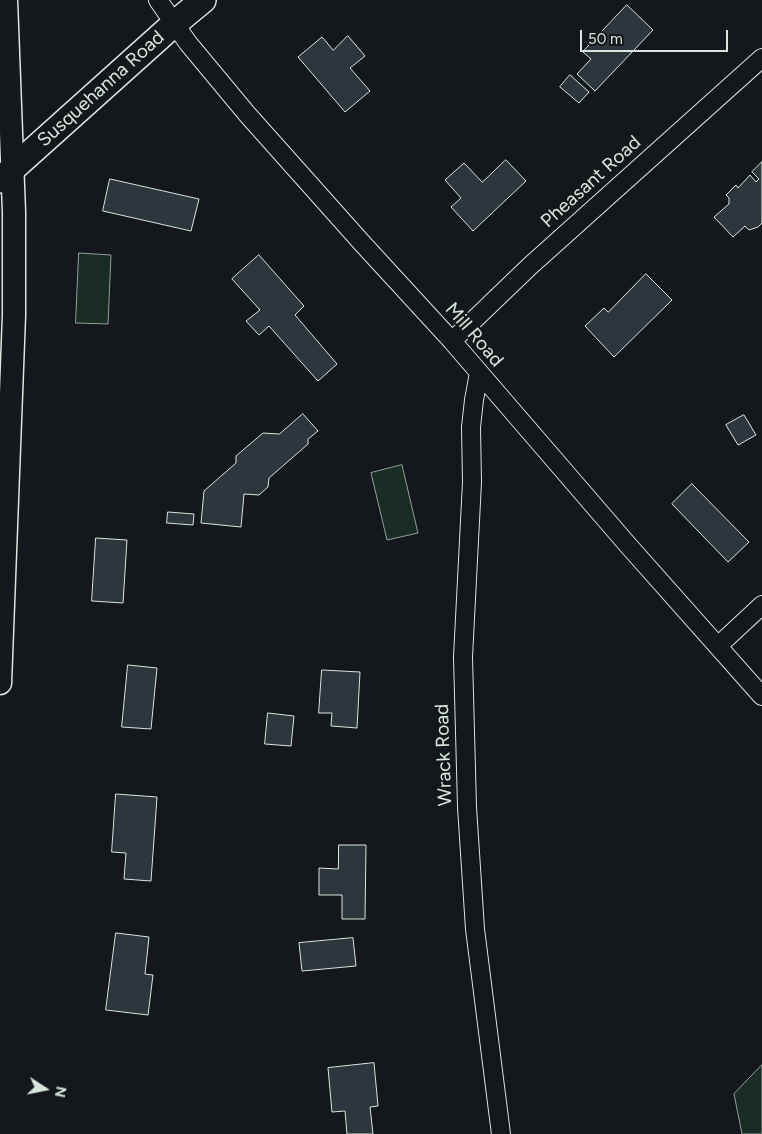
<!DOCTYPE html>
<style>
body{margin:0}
#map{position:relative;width:762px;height:1134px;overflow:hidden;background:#14181c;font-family:Figtree,sans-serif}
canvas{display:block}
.north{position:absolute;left:20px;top:1064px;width:50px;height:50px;-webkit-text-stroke:4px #14181c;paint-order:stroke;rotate:101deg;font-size:14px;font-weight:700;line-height:20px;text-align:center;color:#d8e6dc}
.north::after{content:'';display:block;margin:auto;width:18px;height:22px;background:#d8e6dc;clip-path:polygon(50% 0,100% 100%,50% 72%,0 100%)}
.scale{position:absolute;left:580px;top:30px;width:148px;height:22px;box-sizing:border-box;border:2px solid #d8e6dc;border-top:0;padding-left:6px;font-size:15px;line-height:18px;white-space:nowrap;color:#d8e6dc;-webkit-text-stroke:4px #14181c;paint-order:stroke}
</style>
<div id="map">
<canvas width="762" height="1134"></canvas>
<div class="north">N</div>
<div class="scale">50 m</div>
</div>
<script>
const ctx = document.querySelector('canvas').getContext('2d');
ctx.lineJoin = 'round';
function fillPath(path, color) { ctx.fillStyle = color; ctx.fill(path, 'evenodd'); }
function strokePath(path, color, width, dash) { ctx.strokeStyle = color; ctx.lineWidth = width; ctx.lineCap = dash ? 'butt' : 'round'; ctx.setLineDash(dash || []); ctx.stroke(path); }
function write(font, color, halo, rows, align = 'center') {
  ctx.font = font + ' Figtree,sans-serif'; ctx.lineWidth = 4; ctx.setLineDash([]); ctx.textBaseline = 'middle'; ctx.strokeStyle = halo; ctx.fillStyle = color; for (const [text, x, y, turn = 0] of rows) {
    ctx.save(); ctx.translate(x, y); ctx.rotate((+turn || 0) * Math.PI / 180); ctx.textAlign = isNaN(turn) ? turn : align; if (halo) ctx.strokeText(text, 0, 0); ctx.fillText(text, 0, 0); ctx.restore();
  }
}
const green = new Path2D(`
 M 79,253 L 111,255 L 108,324 L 76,323 Z
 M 402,465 L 418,533 L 387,540 L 371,473 Z
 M 762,1065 L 762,1134 L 742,1134 L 734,1094 Z`);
const building = new Path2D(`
 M 627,5 L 653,30 L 595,91 L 577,74 L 591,59 L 583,52 Z
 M 348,36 L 365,56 L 350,68 L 370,91 L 345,112 L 298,57 L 322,37 L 333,50 Z
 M 570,75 L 589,92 L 579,103 L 560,87 Z
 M 506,160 L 526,181 L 473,231 L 451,207 L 461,198 L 445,180 L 464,163 L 482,182 Z
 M 762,162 L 762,223 L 758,227 L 749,230 L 745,226 L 733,237 L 714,217 L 729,204 L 729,198 L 726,195 L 736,185 L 738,188 L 750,175 L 756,182 L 759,179 L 752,172 Z
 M 110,179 L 199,199 L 191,231 L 103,211 Z
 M 259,255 L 304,306 L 295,315 L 337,364 L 318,381 L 269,326 L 259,335 L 246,321 L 260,310 L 232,279 Z
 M 646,274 L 672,300 L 614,357 L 585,326 L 604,308 L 608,312 Z
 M 303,414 L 318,431 L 308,439 L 308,444 L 269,478 L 268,487 L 259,495 L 244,494 L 241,527 L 201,523 L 204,491 L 236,463 L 236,456 L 263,433 L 279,434 Z
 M 744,415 L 756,435 L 738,445 L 726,425 Z
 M 692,484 L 749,542 L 728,562 L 672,504 Z
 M 168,512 L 194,514 L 193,525 L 167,523 Z
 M 96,538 L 127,540 L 123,603 L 92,601 Z
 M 128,665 L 157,668 L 151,729 L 122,727 Z
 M 322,670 L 360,672 L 357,728 L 331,726 L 332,713 L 319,713 Z
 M 268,713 L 294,716 L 291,746 L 265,744 Z
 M 116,794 L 157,797 L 151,881 L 124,879 L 126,853 L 112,852 Z
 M 339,845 L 366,845 L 365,919 L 342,919 L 342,895 L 319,895 L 319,868 L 338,869 Z
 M 116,933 L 149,937 L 145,974 L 153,975 L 148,1015 L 106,1010 Z
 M 353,938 L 356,966 L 302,971 L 299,943 Z
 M 374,1063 L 378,1106 L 370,1107 L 373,1134 L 347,1134 L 345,1111 L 332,1112 L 328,1068 Z`);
const minor = new Path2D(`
 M 158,0 L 188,43 L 247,114 L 362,243 L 452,341 L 627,544 L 762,696
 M 452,341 L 530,266 L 762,58
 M 479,373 L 474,400 L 471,427 L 472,482 L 463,657 L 467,807 L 475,929 L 501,1134
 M 718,646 L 762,605`);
const tertiary = new Path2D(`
 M 0,683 L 14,315 L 14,212 L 6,0`);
const secondary = new Path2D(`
 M 0,180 L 174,24 L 203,0`);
const streetNames = [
 ["Susquehanna Road",101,89,-42],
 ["Pheasant Road",591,182,-42],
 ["Mill Road",474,335,49],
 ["Wrack Road",444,755,-92]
];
fillPath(green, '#1a2d24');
strokePath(green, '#939e99', 1);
fillPath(building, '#2c363c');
strokePath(building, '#d8e6dc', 1);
strokePath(minor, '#d8e6dc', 20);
strokePath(tertiary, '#d8e6dc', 25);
strokePath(secondary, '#d8e6dc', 28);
strokePath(minor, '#14181c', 18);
strokePath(tertiary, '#14181c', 22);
strokePath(secondary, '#14181c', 25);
write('19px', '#d8e6dc', '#14181c', streetNames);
</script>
